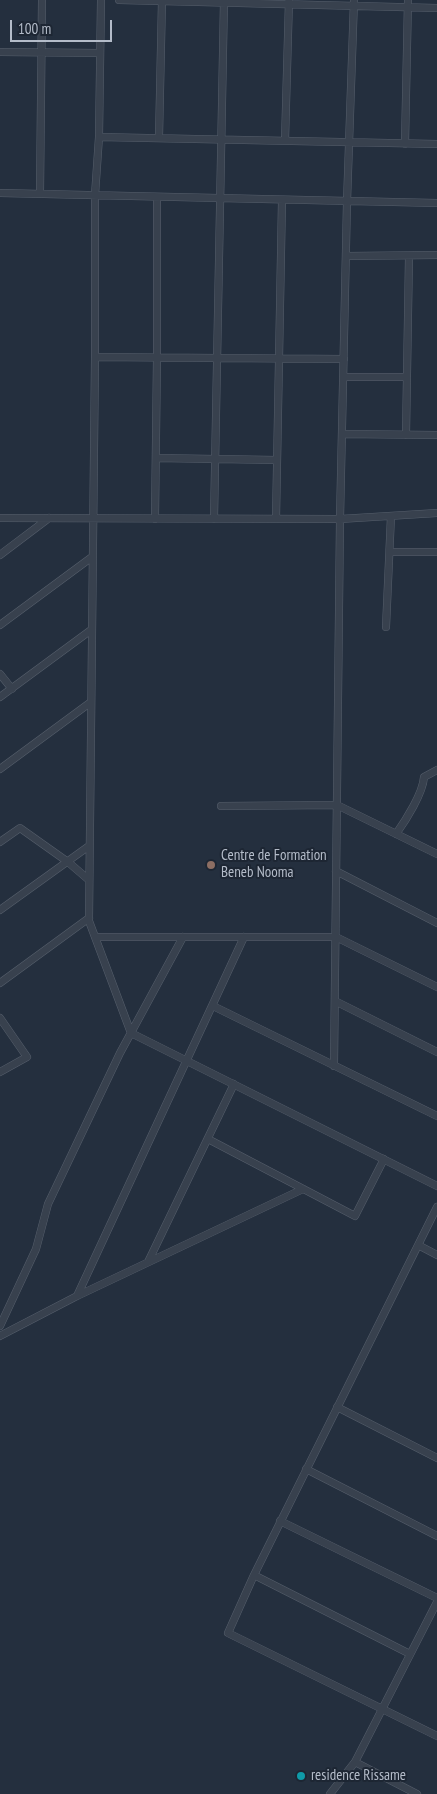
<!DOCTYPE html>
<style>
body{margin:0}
#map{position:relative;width:437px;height:1794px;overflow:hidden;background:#242f3e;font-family:"PT Sans Narrow",sans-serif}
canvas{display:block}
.scale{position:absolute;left:10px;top:20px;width:102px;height:22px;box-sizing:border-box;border:2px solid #b4bcc9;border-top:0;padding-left:6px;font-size:15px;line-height:18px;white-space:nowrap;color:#b4bcc9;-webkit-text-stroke:4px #1d2633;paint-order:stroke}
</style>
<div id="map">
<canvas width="437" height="1794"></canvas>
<div class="scale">100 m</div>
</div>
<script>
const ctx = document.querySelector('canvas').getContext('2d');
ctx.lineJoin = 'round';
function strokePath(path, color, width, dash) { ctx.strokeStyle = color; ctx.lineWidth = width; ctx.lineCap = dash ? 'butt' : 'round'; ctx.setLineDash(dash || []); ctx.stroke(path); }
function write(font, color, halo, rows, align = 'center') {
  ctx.font = font + ' "PT Sans Narrow",sans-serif'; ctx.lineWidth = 4; ctx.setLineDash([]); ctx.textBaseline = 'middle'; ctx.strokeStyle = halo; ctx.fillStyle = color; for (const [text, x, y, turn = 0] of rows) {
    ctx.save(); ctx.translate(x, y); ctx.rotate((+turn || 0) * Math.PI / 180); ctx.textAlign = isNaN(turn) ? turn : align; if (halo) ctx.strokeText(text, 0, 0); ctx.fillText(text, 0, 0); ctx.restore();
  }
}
const minor = new Path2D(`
 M 101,0 L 99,137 L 95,195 L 95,357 L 89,921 L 131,1033 L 437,1186
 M 119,0 L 437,8
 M 0,52 L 100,53
 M 99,137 L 437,144
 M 159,138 L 162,0
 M 285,141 L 289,0
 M 405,144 L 408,0
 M 0,193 L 437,203
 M 40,194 L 42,0
 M 346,256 L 437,255
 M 95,357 L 344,359
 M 343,377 L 407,377
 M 342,434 L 437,435
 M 406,435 L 409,256
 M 156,458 L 277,460
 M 0,518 L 340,519 L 437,513
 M 155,519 L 157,357 L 157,197
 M 214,519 L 224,0
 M 276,519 L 282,200
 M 390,552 L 437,552
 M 0,555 L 49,518
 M 0,625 L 92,557
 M 386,627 L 391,516
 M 0,674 L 12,689
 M 0,697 L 91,630
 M 0,769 L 91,702
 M 221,806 L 337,805 L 437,854
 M 396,834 C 406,820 423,793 424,777 L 437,770
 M 0,842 L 20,828 L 68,862 L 89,880
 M 336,871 L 437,923
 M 0,910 L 89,846
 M 95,937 L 336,937 L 437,987
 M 0,983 L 89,918
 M 335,1001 L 437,1052
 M 213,1006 L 437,1116
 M 0,1018 L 27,1057 L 0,1072
 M 334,1066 L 340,519 L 347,202 L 354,0
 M 208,1139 L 355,1216 L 384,1159
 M 437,1207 L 254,1575 L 228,1633 L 437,1736
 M 418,1245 L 437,1255
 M 148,1262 L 234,1084
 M 77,1296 L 244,937
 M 0,1326 L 36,1249 L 48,1204 L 120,1053 L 183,937
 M 0,1336 L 77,1296 L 303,1189
 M 337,1407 L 437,1458
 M 306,1469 L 437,1536
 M 280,1521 L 437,1598
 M 254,1575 L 410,1654
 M 355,1762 L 417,1794
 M 330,1794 L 355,1762 L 437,1602`);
const markers = [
 [211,865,5,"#8d6e63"],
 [301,1776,5,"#0f9aa8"]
];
const poiNames = [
 ["Centre de Formation",221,856],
 ["Beneb Nooma",221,873],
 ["residence Rissame",311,1776]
];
strokePath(minor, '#565f6c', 8);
strokePath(minor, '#38414e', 7);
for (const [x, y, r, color] of markers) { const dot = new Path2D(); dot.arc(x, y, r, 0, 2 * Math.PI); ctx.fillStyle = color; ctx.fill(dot); strokePath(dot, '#1d2633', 2); }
write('15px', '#b4bcc9', '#1d2633', poiNames, 'left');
</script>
